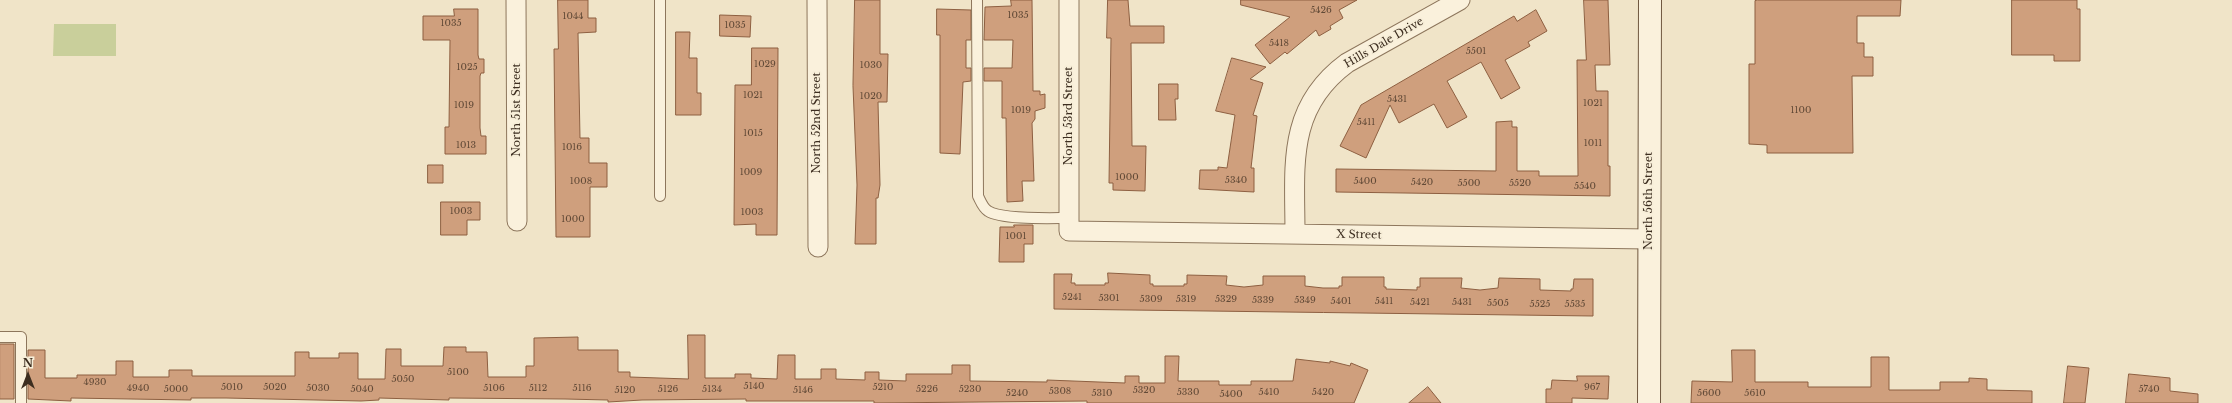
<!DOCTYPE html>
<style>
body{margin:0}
#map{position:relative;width:2232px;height:403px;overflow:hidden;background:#f0e4c8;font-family:"Libre Baskerville",serif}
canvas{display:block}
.north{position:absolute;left:8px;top:355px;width:40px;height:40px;-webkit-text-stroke:3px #f7eed8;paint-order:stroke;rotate:0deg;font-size:11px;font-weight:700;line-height:16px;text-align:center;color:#3d2e20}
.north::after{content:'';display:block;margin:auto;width:14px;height:18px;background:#3d2e20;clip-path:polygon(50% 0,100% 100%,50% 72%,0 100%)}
</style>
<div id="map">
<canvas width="2232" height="403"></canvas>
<div class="north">N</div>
</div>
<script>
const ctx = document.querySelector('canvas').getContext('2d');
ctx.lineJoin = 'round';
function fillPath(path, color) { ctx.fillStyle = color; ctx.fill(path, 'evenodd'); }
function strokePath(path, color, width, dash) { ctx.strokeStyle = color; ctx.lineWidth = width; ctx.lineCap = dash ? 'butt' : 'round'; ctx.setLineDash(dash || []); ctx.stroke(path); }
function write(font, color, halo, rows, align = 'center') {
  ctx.font = font + ' "Libre Baskerville",serif'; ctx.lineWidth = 3.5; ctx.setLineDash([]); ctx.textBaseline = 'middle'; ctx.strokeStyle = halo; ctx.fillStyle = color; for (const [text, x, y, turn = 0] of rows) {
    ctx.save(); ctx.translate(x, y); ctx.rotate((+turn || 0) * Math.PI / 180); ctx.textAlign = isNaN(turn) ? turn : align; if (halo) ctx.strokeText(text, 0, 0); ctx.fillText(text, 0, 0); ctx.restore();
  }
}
const green = new Path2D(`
 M 54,24 L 116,24 L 116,56 L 53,56 Z`);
const building = new Path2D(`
 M 558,0 L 588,0 L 588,18 L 596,18 L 596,32 L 578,33 L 580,138 L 589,138 L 589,163 L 607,163 L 607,187 L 590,187 L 590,237 L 556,237 L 554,49 L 558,49 Z
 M 855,0 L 880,0 L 880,54 L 888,54 L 887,102 L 878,102 L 880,185 L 878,198 L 876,198 L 876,244 L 855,244 L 857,185 L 853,86 Z
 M 1011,0 L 1032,0 L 1033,91 L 1040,91 L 1040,95 L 1045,94 L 1045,108 L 1035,111 L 1035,119 L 1032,123 L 1034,181 L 1022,181 L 1023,201 L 1007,202 L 1006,118 L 1002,118 L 1002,81 L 984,81 L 984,68 L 1012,68 L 1013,40 L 984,40 L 985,7 L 1011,6 Z
 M 1108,0 L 1128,0 L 1130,26 L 1164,26 L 1164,43 L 1131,43 L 1132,146 L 1146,146 L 1145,191 L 1113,190 L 1113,183 L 1109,183 L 1111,38 L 1107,38 Z
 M 1241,0 L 1357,0 L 1339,10 L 1343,18 L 1330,26 L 1331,29 L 1319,36 L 1316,30 L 1287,54 L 1285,52 L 1270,64 L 1255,45 L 1290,17 L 1241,5 Z
 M 1584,0 L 1608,0 L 1610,65 L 1595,65 L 1596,91 L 1608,91 L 1608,166 L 1610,166 L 1610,196 L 1336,192 L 1336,169 L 1496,171 L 1496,122 L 1512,121 L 1512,127 L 1517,127 L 1517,171 L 1539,171 L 1539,176 L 1578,176 L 1577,60 L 1586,60 Z
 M 1758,0 L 1901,0 L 1900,16 L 1857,16 L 1857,43 L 1864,43 L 1864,57 L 1873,57 L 1873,76 L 1852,76 L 1853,153 L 1767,153 L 1767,145 L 1749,144 L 1749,64 L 1755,64 L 1755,1 Z
 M 2012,0 L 2077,0 L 2077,9 L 2080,9 L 2080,61 L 2054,61 L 2054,55 L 2012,55 Z
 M 454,9 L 478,9 L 478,55 L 479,59 L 484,59 L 484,73 L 481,73 L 480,76 L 480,128 L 481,136 L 486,136 L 486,154 L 445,154 L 445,127 L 449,127 L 450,40 L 423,40 L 423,16 L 454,16 Z
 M 937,9 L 971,10 L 971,40 L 966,40 L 966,68 L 971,68 L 971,81 L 963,82 L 960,154 L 940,153 L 940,35 L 937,35 Z
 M 1536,10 L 1547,31 L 1528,42 L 1530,46 L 1505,60 L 1520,88 L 1501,99 L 1481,62 L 1447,81 L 1467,117 L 1447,128 L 1434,104 L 1399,123 L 1390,105 L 1366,158 L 1340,146 L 1361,105 L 1514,16 L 1517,21 Z
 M 720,15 L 751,16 L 750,37 L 720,36 Z
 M 676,32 L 690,32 L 689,58 L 697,58 L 697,93 L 701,93 L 701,115 L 676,115 Z
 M 752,48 L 778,48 L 777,235 L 756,235 L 756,224 L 734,225 L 735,85 L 751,85 Z
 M 1232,58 L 1266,67 L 1250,79 L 1263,83 L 1253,115 L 1257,116 L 1251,168 L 1254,168 L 1254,192 L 1199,189 L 1200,170 L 1218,170 L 1218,167 L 1227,168 L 1235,115 L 1216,111 Z
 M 1159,84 L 1178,84 L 1178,99 L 1175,99 L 1176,120 L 1159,120 Z
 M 428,165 L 443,165 L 443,183 L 428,183 Z
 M 441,202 L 480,202 L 480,220 L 467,220 L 467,235 L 441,235 Z
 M 1014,225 L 1033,225 L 1033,244 L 1024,244 L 1024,262 L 999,262 L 1000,227 L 1014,227 Z
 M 1108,273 L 1150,275 L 1150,284 L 1153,284 L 1153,286 L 1184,286 L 1184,284 L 1187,284 L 1187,275 L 1227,276 L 1226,285 L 1244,287 L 1263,285 L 1263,276 L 1305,276 L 1305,286 L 1323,288 L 1339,288 L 1339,286 L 1342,286 L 1342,277 L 1384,277 L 1384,287 L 1386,287 L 1386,289 L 1417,290 L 1417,287 L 1420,287 L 1420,278 L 1462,278 L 1461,288 L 1480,290 L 1498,288 L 1499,278 L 1540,279 L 1540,290 L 1571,291 L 1571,289 L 1573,289 L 1574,279 L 1593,279 L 1593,316 L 1054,309 L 1054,274 L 1072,274 L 1071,283 L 1075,283 L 1075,285 L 1105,285 L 1105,283 L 1108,283 Z
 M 688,335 L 705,335 L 705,378 L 735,378 L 735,374 L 751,374 L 751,378 L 777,379 L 778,355 L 795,355 L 795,379 L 821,379 L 821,369 L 836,369 L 836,379 L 865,380 L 865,372 L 879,372 L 879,380 L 906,381 L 906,374 L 952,374 L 952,365 L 970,365 L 970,381 L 1047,382 L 1047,380 L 1125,383 L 1125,376 L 1139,376 L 1139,383 L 1165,383 L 1165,356 L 1179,356 L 1178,381 L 1219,381 L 1219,385 L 1251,385 L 1251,381 L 1293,381 L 1296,359 L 1330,363 L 1330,361 L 1350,366 L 1351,363 L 1368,370 L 1354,403 L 1087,403 L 1087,401 L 874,403 L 874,401 L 746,401 L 746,399 L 642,400 L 608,402 L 608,400 L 565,399 L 449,398 L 449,400 L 379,398 L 379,400 L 361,401 L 226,398 L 191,398 L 191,400 L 71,398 L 71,401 L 28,399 L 28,350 L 45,350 L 45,378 L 77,378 L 77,375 L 116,375 L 116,361 L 133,361 L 133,377 L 169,377 L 169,370 L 192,370 L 192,376 L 295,376 L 295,352 L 309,352 L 309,358 L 339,358 L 339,353 L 358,353 L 358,379 L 385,379 L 386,349 L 401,349 L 401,366 L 443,366 L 444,347 L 466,347 L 466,352 L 487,352 L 488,377 L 526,377 L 526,366 L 534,366 L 534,338 L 578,337 L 578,350 L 618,350 L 618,372 L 630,372 L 630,377 L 688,379 Z
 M 0,344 L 14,344 L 14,399 L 0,399 Z
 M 1732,350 L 1755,350 L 1755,382 L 1808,382 L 1808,387 L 1871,387 L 1871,357 L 1889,357 L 1889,390 L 1940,390 L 1940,382 L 1969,382 L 1969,378 L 1987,379 L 1987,390 L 2032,391 L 2032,403 L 1691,403 L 1692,381 L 1732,382 Z
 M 2068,366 L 2089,368 L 2085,403 L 2064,403 Z
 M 2129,374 L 2170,378 L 2170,391 L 2198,394 L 2198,403 L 2126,403 Z
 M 1577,376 L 1609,376 L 1608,399 L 1572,398 L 1572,403 L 1546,403 L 1546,389 L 1551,389 L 1552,380 L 1577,381 Z
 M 1428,387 L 1441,403 L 1409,403 Z`);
const service = new Path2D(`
 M 660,0 L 660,196
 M 977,0 L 978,196 C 981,202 983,208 988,211 C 1002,220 1051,218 1069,218
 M 0,337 L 21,337 L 21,403`);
const minor = new Path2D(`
 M 516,0 L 517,221
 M 817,0 L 818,247
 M 1069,0 L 1069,231 L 1649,239
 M 1295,234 C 1295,166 1286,108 1347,63 L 1460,0`);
const secondary = new Path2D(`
 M 1649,403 L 1650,0`);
const numberNames = [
 ["5426",1321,10],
 ["1035",1018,15],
 ["1044",573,16],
 ["1035",451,23],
 ["1035",735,25],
 ["5418",1279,43],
 ["5501",1476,51],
 ["1029",765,64],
 ["1030",871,65],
 ["1025",467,67],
 ["1021",753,95],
 ["1020",871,96],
 ["5431",1397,99],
 ["1021",1593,103],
 ["1019",464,105],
 ["1019",1021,110],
 ["1100",1801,110],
 ["5411",1366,122],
 ["1015",753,133],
 ["1011",1593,143],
 ["1013",466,145],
 ["1016",572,147],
 ["1009",751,172],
 ["1000",1127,177],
 ["5340",1236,180],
 ["1008",581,181],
 ["5400",1365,181],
 ["5420",1422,182],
 ["5500",1469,183],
 ["5520",1520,183],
 ["5540",1585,186],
 ["1003",461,211],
 ["1003",752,212],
 ["1000",573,219],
 ["1001",1016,236],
 ["5241",1072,297],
 ["5301",1109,298],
 ["5309",1151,299],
 ["5319",1186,299],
 ["5329",1226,299],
 ["5339",1263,300],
 ["5349",1305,300],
 ["5401",1341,301],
 ["5411",1384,301],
 ["5421",1420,302],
 ["5431",1462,302],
 ["5505",1498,303],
 ["5525",1540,304],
 ["5535",1575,304],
 ["5100",458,372],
 ["5050",403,379],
 ["4930",95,382],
 ["5140",754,386],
 ["5010",232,387],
 ["5020",275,387],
 ["5210",883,387],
 ["967",1592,387],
 ["4940",138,388],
 ["5030",318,388],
 ["5106",494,388],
 ["5112",538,388],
 ["5116",582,388],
 ["5000",176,389],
 ["5040",362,389],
 ["5126",668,389],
 ["5134",712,389],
 ["5226",927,389],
 ["5230",970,389],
 ["5740",2149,389],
 ["5120",625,390],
 ["5146",803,390],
 ["5320",1144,390],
 ["5308",1060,391],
 ["5330",1188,392],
 ["5410",1269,392],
 ["5420",1323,392],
 ["5240",1017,393],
 ["5310",1102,393],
 ["5600",1709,393],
 ["5610",1755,393],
 ["5400",1231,394]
];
const streetNames = [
 ["Hills Dale Drive",1384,43,-30],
 ["North 51st Street",517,110,-90],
 ["North 53rd Street",1069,116,-90],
 ["North 52nd Street",817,123,-90],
 ["North 56th Street",1649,201,-90],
 ["X Street",1359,235,1]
];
fillPath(green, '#c9cf9b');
fillPath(building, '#cf9f7d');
strokePath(building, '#8d5f41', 1);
strokePath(service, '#8d765c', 12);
strokePath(minor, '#8d765c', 21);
strokePath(secondary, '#6f573f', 24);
strokePath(service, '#faf1dc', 10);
strokePath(minor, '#faf1dc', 19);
strokePath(secondary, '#faf1dc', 22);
write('9px', '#624a37', null, numberNames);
write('11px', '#3d2e20', '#f7eed8', streetNames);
</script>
